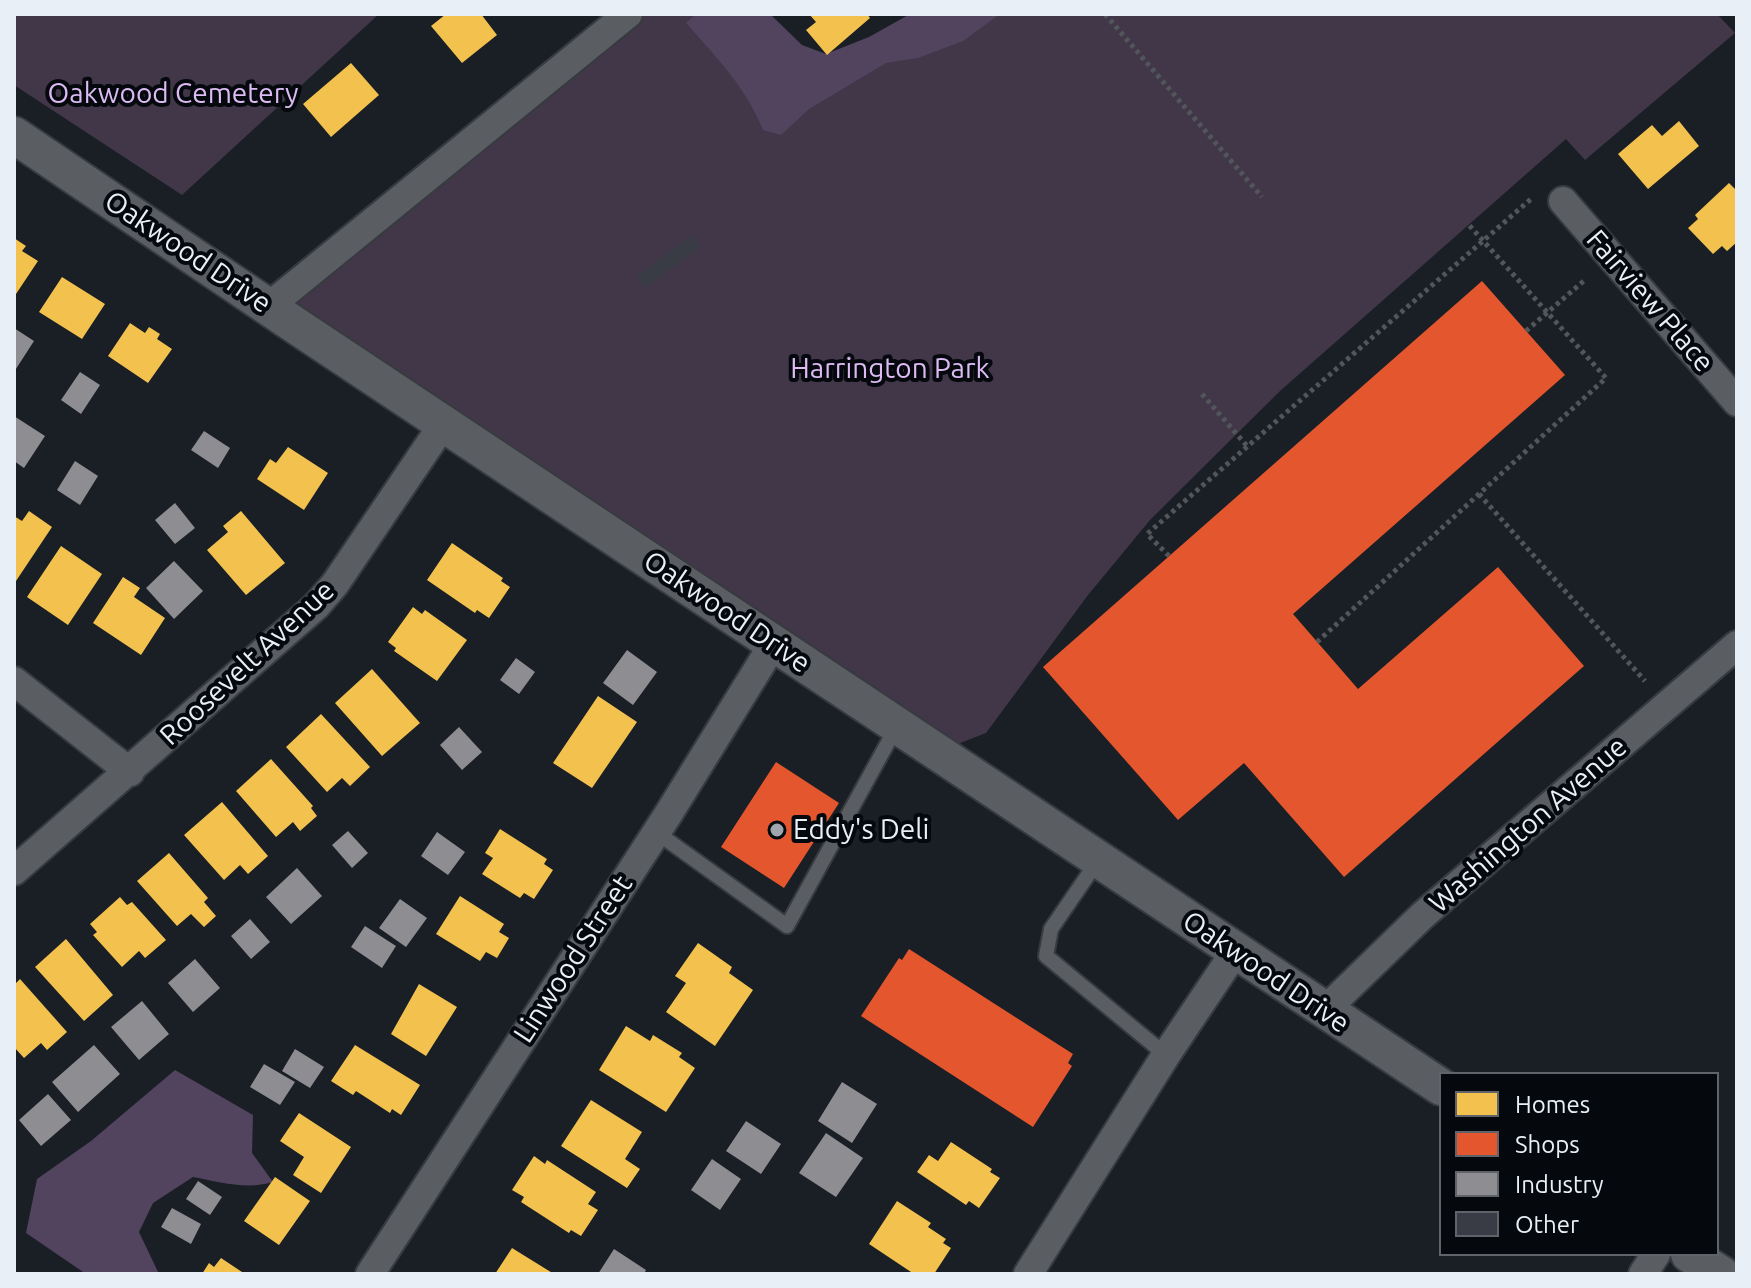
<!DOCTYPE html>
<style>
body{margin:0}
#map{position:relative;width:1751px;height:1288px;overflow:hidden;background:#1a1f25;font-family:Ubuntu,sans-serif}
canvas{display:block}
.frame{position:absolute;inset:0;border:16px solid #e8eff6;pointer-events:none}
.legend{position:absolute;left:1439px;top:1072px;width:280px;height:184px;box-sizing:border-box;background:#05080d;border:2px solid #60646a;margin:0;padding:10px 14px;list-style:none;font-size:24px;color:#e8eff6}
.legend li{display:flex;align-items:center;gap:16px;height:40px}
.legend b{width:40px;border:2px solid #60646a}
</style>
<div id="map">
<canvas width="1751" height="1288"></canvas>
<div class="frame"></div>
<ul class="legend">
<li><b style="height:22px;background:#f2c14e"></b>Homes</li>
<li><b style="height:22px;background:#e4572e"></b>Shops</li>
<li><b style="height:22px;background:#8d8d92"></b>Industry</li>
<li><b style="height:22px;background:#393c45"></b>Other</li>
</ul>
</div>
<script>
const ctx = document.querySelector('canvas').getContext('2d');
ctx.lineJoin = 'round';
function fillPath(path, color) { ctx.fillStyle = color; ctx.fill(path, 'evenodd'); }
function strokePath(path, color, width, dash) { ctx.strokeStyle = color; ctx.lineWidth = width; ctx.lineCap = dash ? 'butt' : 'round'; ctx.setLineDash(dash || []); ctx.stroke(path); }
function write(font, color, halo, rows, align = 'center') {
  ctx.font = font + ' Ubuntu,sans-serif'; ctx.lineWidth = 8; ctx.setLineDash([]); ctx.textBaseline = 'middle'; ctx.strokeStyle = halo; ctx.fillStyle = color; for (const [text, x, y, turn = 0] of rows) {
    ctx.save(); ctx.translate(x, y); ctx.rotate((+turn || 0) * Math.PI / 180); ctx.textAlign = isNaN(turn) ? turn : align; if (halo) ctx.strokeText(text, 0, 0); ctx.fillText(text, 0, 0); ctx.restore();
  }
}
const green = new Path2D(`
 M 14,14 L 379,14 L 182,195 L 14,85 Z
 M 633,14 L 742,14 L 833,81 L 935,14 L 1717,14 L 1735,33 L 1585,160 L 1566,139 L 1280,391 L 1150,520 L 1088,595 L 986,733 L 937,752 L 268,307 Z`);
const forest = new Path2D(`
 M 696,14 L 770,14 L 802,45 L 826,54 L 869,37 L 910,14 L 1000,14 L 963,41 L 918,58 L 886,63 L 809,109 L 781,135 L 763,130 C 746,87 716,57 686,23 Z
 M 175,1070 L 253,1115 L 252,1153 L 273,1182 C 247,1190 219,1182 193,1177 L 153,1203 L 139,1232 L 159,1274 L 86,1274 L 26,1233 L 37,1179 L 91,1141 Z`);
const homes = new Path2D(`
 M 446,14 L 481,14 L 497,35 L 462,63 L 431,26 Z
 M 809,14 L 867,14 L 870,18 L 827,55 L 806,30 L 816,22 Z
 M 351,63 L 379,95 L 331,137 L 303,104 Z
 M 1679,121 L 1699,146 L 1648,189 L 1618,154 L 1652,125 L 1662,136 Z
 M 1729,183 L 1737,191 L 1737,242 L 1727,251 L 1722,246 L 1713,254 L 1688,228 L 1698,219 L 1695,215 Z
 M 14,238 L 26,246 L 22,251 L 38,261 L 16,294 Z
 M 62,277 L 105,304 L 82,339 L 39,312 Z
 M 130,323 L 145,333 L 149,327 L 160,334 L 157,339 L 172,349 L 148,383 L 108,356 Z
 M 288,447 L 328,473 L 304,510 L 257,479 L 270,459 L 276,463 Z
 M 29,511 L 52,527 L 14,584 L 14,516 L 22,521 Z
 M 241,511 L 285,563 L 246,595 L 207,550 L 228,532 L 223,526 Z
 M 452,543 L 503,578 L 501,581 L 510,587 L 489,618 L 477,610 L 475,613 L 427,580 Z
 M 61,546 L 102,574 L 68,625 L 27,597 Z
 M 123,577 L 140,588 L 134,597 L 165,618 L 141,655 L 93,623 Z
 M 413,607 L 422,614 L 425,610 L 467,640 L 437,681 L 394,651 L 396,648 L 388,642 Z
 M 372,669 L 420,723 L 382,756 L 335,703 Z
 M 598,696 L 637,722 L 592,788 L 553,763 Z
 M 321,714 L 370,767 L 350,786 L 342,778 L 327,792 L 286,747 Z
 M 271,759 L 313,806 L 311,808 L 317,816 L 300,831 L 293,822 L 276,837 L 236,791 Z
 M 222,802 L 268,856 L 248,874 L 240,865 L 224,880 L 184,835 Z
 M 500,829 L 547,859 L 544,864 L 553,870 L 534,899 L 524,893 L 520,898 L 482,874 L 493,858 L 485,853 Z
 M 169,853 L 208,898 L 204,902 L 216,916 L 204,927 L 191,914 L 177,926 L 137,881 Z
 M 460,896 L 504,924 L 499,932 L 509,938 L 497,958 L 486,952 L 480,961 L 436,934 Z
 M 120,897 L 127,905 L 132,902 L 166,940 L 145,958 L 139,951 L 122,967 L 93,935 L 97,932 L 90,924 Z
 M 66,939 L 113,995 L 84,1021 L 35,967 Z
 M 698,943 L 732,967 L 729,973 L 753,990 L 715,1046 L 666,1012 L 686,983 L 675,976 Z
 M 20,979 L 67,1032 L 47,1050 L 41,1043 L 24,1058 L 14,1047 L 14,985 Z
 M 419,984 L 457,1007 L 426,1056 L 391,1034 Z
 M 626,1026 L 650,1041 L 653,1035 L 682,1053 L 679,1057 L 695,1068 L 666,1112 L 599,1070 Z
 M 355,1045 L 420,1085 L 401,1115 L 392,1109 L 390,1113 L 356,1091 L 353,1095 L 331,1081 Z
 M 591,1100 L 642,1132 L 625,1159 L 640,1169 L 627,1188 L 561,1146 Z
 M 299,1113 L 351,1147 L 321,1193 L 293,1175 L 304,1157 L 280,1141 Z
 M 951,1142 L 992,1169 L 990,1172 L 1000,1178 L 979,1208 L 969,1201 L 966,1205 L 917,1172 L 929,1155 L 938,1161 Z
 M 534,1156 L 545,1164 L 547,1160 L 596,1192 L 588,1204 L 598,1210 L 581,1236 L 571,1230 L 569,1233 L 521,1202 L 524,1197 L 512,1190 Z
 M 275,1177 L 310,1201 L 279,1245 L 244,1221 Z
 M 897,1201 L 931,1223 L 928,1227 L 946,1239 L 943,1243 L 951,1248 L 934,1274 L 914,1274 L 869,1244 Z
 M 512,1248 L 554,1274 L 495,1274 Z
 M 221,1258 L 245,1274 L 202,1274 L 209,1263 L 214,1267 Z`);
const shops = new Path2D(`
 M 1482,281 L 1565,375 L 1293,614 L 1358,689 L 1498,567 L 1584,666 L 1344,877 L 1244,763 L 1178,820 L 1043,667 Z
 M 776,762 L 839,803 L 784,888 L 721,847 Z
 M 909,949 L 1073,1054 L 1068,1063 L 1072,1066 L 1033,1127 L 861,1016 L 899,958 L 902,960 Z`);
const industry = new Path2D(`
 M 14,328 L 34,341 L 14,372 Z
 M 80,372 L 100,385 L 81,414 L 61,400 Z
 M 14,416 L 45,436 L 24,468 L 14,461 Z
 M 204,431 L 230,448 L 218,468 L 191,450 Z
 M 75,461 L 98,476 L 80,505 L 57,490 Z
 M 175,503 L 195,528 L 175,544 L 155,520 Z
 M 174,561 L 203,591 L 174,619 L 146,588 Z
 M 627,650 L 657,672 L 633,705 L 603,683 Z
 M 516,658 L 535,672 L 519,694 L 500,680 Z
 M 459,727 L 482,752 L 462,770 L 440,745 Z
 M 348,831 L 368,853 L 352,868 L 332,845 Z
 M 437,832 L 465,852 L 448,875 L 421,856 Z
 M 297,868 L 322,896 L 291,924 L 266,897 Z
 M 400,899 L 427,918 L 406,947 L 379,928 Z
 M 250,919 L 270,942 L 251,959 L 231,936 Z
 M 365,926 L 396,946 L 382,968 L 351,947 Z
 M 195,959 L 220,988 L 193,1012 L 168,983 Z
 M 142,1001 L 169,1034 L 139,1060 L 111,1027 Z
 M 94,1045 L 120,1074 L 78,1112 L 52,1082 Z
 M 295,1049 L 324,1067 L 310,1088 L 282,1071 Z
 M 264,1064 L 295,1082 L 280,1105 L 250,1087 Z
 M 842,1082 L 877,1104 L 852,1143 L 818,1121 Z
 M 48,1094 L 71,1120 L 41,1146 L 19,1120 Z
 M 746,1121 L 781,1144 L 761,1174 L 726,1151 Z
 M 826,1133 L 863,1158 L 836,1197 L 799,1173 Z
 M 712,1159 L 741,1179 L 720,1210 L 691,1190 Z
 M 198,1181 L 222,1197 L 210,1215 L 186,1199 Z
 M 172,1208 L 201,1224 L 191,1244 L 161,1227 Z
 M 614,1249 L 646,1270 L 644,1274 L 598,1274 Z`);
const building = new Path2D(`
 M 691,235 L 700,247 L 645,288 L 636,276 Z`);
const path = new Path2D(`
 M 1105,14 L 1262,197
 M 1526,331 L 1586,279
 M 1202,394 L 1247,446
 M 1479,494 L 1645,681
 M 1169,556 L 1147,534 L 1531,199
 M 1317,642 L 1606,378 L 1469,225`);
const service = new Path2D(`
 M 656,832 L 787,926 L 897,726
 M 1099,859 L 1051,929 L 1046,956 L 1166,1055`);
const minor = new Path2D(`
 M 1563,201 L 1737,402
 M 268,307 L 628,14
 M 14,681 L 130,772
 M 14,871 L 316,606 L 335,584 L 444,423
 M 1324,1011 L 1423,915 L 1737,645
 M 370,1274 L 669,813 L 774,643
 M 1028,1274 L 1166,1055 L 1235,952
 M 1643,1274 L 1656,1254`);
const tertiary = new Path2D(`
 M 14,135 L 289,321 L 1441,1087
 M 1689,1254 L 1721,1274`);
const markers = [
 [777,830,8,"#a0a6ad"]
];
const parkNames = [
 ["Oakwood Cemetery",173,94],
 ["Harrington Park",890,369]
];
const streetNames = [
 ["Oakwood Drive",188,252,34],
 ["Fairview Place",1650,301,49],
 ["Oakwood Drive",727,612,34],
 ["Roosevelt Avenue",247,663,-43],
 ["Washington Avenue",1528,825,-41],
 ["Linwood Street",573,959,-57],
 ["Oakwood Drive",1266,972,34]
];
const poiNames = [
 ["Eddy's Deli",793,830]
];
fillPath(green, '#413749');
fillPath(forest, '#52435e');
fillPath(homes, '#f2c14e');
fillPath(shops, '#e4572e');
fillPath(industry, '#8d8d92');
fillPath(building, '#393c45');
strokePath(service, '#373b40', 18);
strokePath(minor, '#373b40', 32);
strokePath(tertiary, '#373b40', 40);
strokePath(path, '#52565b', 5, [4, 4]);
strokePath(service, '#5a5e63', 14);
strokePath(minor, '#5a5e63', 28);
strokePath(tertiary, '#5a5e63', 36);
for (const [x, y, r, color] of markers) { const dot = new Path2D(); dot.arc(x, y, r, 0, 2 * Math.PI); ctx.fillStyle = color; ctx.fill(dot); strokePath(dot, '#05080d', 3); }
write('28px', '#dbbbf2', '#05080d', parkNames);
write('28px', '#e8eff6', '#05080d', streetNames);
write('28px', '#e8eff6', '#05080d', poiNames, 'left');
</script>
